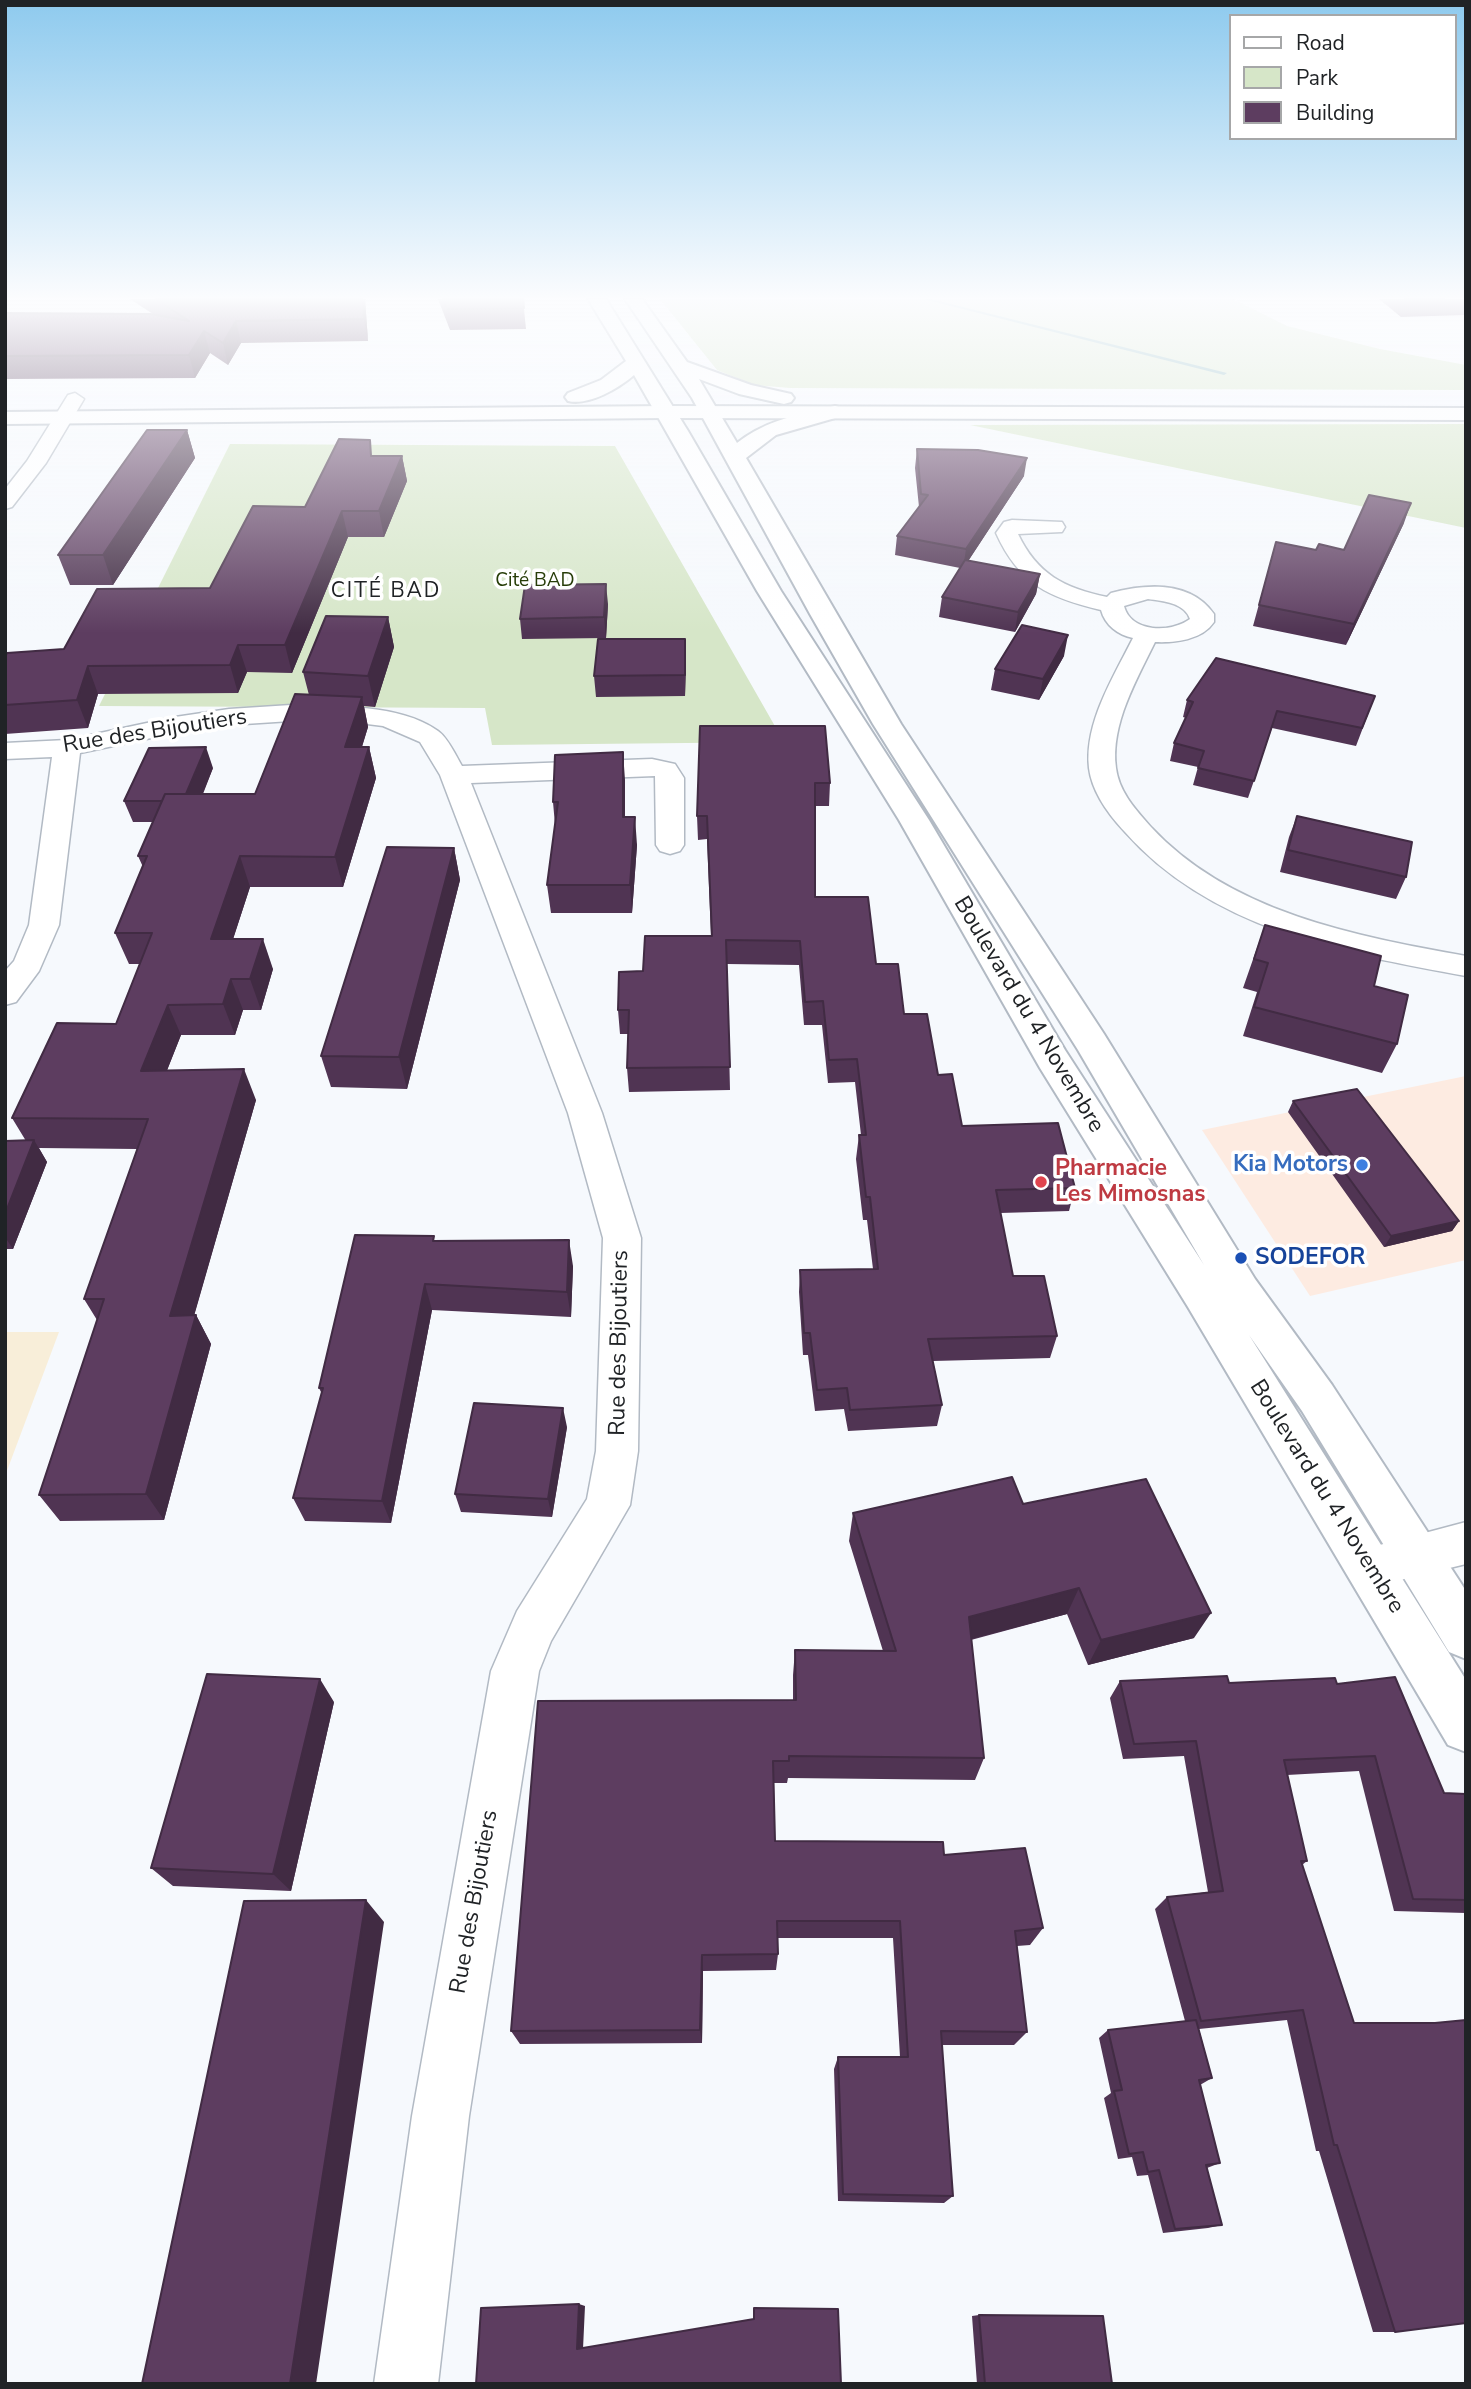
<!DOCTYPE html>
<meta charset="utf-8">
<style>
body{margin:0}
#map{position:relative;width:1471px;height:2389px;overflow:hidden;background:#f6f9fd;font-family:"Nunito Sans",sans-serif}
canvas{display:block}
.frame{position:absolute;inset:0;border:7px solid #202326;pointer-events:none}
.legend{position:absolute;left:1229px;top:14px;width:228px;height:126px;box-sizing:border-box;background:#fff;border:2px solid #a6a7a8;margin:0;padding:9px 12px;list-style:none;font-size:21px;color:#202326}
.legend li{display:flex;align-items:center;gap:14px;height:35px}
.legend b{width:35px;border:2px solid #a6a7a8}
</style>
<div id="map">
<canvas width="1471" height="2389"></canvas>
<div class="frame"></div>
<ul class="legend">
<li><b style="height:9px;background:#fff"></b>Road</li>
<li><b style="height:19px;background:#d6e6c8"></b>Park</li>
<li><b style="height:19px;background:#5d3d60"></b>Building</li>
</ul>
</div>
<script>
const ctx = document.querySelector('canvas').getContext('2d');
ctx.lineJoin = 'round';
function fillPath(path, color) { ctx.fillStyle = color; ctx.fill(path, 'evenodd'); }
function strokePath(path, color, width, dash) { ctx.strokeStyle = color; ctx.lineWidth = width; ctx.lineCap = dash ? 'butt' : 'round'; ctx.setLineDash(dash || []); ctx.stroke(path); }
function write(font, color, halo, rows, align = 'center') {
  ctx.font = font + ' "Nunito Sans",sans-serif'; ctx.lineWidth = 7; ctx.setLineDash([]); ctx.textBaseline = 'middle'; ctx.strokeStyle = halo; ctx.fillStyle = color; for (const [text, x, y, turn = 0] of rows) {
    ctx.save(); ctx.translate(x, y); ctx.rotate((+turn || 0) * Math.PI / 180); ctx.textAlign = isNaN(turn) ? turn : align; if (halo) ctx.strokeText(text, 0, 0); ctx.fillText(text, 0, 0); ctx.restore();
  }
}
const commercial = new Path2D(`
 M 1466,1076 L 1466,1260 L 1310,1296 L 1202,1130 Z`);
const education = new Path2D(`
 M 5,1332 L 59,1332 L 5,1476 Z`);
const green = new Path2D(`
 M 660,299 L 1233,299 L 1287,326 L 1380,349 L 1466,365 L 1466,390 L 790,388 L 754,385 L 717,370 Z
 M 1466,424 L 1466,528 L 970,425 Z
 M 230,444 L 615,446 L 784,742 L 492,745 L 485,708 L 99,706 Z`);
const stream = new Path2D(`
 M 923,299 L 931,299 L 1227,373 L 1224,375 Z`);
const minor = new Path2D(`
 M 75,393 L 84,399 L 46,463 L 12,507 L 5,509 L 5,489 L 27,461 L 68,395 Z
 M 1012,520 L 1062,522 L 1065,527 L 1062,532 L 1018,534 C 1037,574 1064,588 1107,597 L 1111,593 C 1145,584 1190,580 1214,614 L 1214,622 C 1202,640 1175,643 1155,642 C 1137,679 1110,725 1116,768 C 1119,792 1136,810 1151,827 C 1231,913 1355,936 1466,956 L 1466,976 C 1344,954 1211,929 1125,832 C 1109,815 1092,792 1089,768 C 1084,723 1114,676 1133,638 C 1118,635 1105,625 1101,610 C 1049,598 1019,584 996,533 L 1004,522 ZM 1148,599 C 1163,601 1185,603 1190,619 C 1171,633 1131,633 1124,606 Z
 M 291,705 C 336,707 399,703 438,731 C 448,738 456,756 462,766 L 652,759 L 675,764 L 684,778 L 684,845 L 680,851 L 670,854 L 660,851 L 656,845 L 655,776 L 471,783 L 602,1113 L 641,1238 L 638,1451 L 630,1505 L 551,1641 L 539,1671 L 469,2116 L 438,2384 L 374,2384 L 412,2116 L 491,1671 L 517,1611 L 587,1499 L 596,1451 L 603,1238 L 568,1113 L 440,775 L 420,742 L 383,726 L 359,723 L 291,721 L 229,725 L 175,733 L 80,753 L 59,925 L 39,971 L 16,1002 L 5,1005 L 5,971 L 14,961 L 29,925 L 52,757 L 5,759 L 5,743 L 67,740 L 175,717 L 229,709 Z
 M 1466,1522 L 1466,1564 L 1392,1582 L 1376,1576 L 1370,1561 L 1376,1546 Z`);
const secondary = new Path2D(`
 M 667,406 L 1466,408 L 1466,420 L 667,418 L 5,424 L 5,412 Z`);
const primary = new Path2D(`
 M 588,299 L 606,299 L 688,431 L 781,591 L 929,820 L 1065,1050 L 1204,1265 L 1078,1050 L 873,724 L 810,614 L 692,398 L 625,299 L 642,299 L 687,362 L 751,385 L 791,394 L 794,398 L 791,402 L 784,404 L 739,394 L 699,379 L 737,443 C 766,420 800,414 835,406 L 842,408 L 845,412 L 842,416 L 776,435 L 746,458 L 901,724 L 1104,1034 L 1255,1279 L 1332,1385 L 1466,1591 L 1466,1659 L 1449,1652 L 1302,1411 L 1249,1335 L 1466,1680 L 1466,1752 L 1448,1745 L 1188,1307 L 1040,1068 L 899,820 L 757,591 L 634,375 C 619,388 589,406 568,401 L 565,397 L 568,393 L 601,380 L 626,361 Z`);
const wall = new Path2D(`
 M 130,299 L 365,299 L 368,341 L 241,343 L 228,365 L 210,353 L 195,378 L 5,379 L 5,313 L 153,314 Z
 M 438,299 L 523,299 L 526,329 L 450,330 Z
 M 1379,299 L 1466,299 L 1466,315 L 1401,317 Z
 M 187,430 L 195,458 L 113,585 L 70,585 L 58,555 Z
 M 917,449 L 1024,476 L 968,561 L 1040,574 L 1036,594 L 1015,632 L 939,617 L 942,597 L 960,568 L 895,555 L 897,536 L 919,507 L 915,468 Z
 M 373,456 L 402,456 L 407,481 L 384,537 L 348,537 L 292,673 L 247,672 L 238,693 L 98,694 L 88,728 L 5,734 L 5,657 L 64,649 L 210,588 L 305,507 Z
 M 1404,523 L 1346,645 L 1253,626 L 1276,542 L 1316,550 L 1344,550 Z
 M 608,604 L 606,638 L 522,639 L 520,619 Z
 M 388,617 L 394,647 L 375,707 L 364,706 L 368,727 L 362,747 L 369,747 L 376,778 L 343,887 L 250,887 L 233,939 L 273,969 L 261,1010 L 243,1010 L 235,1035 L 181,1035 L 167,1070 L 256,1100 L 194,1315 L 196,1315 L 211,1344 L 164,1520 L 60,1521 L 39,1495 L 97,1320 L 84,1299 L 137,1149 L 39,1148 L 47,1162 L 13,1249 L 5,1249 L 5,1141 L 26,1141 L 12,1118 L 116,1024 L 140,964 L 129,964 L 115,933 L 143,867 L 138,856 L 153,822 L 133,822 L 124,801 L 213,768 L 203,794 L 255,794 L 309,695 L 303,672 Z
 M 1064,656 L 1039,700 L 991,690 L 995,669 Z
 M 686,660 L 685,696 L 596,697 L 594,676 Z
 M 1375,696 L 1356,746 L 1272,728 L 1248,798 L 1193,785 L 1198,767 L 1170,761 L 1174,743 L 1186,718 L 1183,717 L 1187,700 Z
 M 700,726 L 830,783 L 829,806 L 815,806 L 815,897 L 876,964 L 938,1075 L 962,1126 L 1075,1188 L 1069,1211 L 1000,1213 L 1013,1276 L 1057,1336 L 1050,1358 L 933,1361 L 942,1405 L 937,1426 L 848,1431 L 844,1409 L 815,1411 L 808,1355 L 803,1355 L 799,1292 L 800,1270 L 873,1269 L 867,1220 L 863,1220 L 856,1159 L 859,1135 L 861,1135 L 855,1082 L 828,1083 L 822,1025 L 804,1025 L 799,965 L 727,964 L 730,1090 L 629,1092 L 627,1068 L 628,1034 L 620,1034 L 618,1010 L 643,971 L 711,936 L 707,839 L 698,840 L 697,816 Z
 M 625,780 L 625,817 L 637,845 L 632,913 L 551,913 L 547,885 L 555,825 L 553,802 Z
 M 1297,816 L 1406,877 L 1396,899 L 1280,872 L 1289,837 Z
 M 454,848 L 460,880 L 407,1089 L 331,1087 L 321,1056 Z
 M 1265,925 L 1397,1044 L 1382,1073 L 1243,1036 L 1257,992 L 1243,988 Z
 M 1293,1101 L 1459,1221 L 1452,1231 L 1384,1247 L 1288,1112 Z
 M 435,1241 L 573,1266 L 571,1317 L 432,1310 L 391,1523 L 305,1521 L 293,1498 L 322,1394 L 319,1388 Z
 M 567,1427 L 552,1517 L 461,1512 L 455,1494 Z
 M 1023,1504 L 1194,1638 L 1088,1665 L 1067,1614 L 971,1640 L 984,1758 L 975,1780 L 788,1778 L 787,1783 L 774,1783 L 775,1841 L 944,1855 L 1043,1928 L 1030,1945 L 1017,1946 L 1027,2032 L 1014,2045 L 942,2045 L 953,2196 L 944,2203 L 838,2201 L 834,2069 L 838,2057 L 900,2057 L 893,1938 L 778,1938 L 778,1954 L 776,1970 L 703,1971 L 702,2043 L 520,2044 L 511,2031 L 793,1700 L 793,1675 L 795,1650 L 883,1651 L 849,1541 L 853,1513 Z
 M 1120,1681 L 1337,1684 L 1444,1793 L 1466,1794 L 1466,1913 L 1394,1911 L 1359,1771 L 1287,1775 L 1307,1861 L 1302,1865 L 1395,2332 L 1373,2332 L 1319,2151 L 1316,2151 L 1287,2020 L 1199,2029 L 1212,2078 L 1200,2085 L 1220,2163 L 1207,2168 L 1222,2225 L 1208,2228 L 1163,2233 L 1148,2175 L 1137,2176 L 1132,2157 L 1118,2159 L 1104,2098 L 1111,2093 L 1099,2038 L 1108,2030 L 1185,2021 L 1155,1909 L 1167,1897 L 1208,1892 L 1184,1756 L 1123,1759 L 1110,1698 Z
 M 334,1702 L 291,1891 L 173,1886 L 151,1868 Z
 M 979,2315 L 1112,2384 L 977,2384 L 972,2316 Z`);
const shadedWall = new Path2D(`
 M 362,299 L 365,299 L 368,341 L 364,319 Z
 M 236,321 L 241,343 L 228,365 L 223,343 Z
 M 204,331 L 210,353 L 195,378 L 189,355 Z
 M 187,430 L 195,458 L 113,585 L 103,555 Z
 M 402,456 L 407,481 L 384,537 L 379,511 Z
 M 1027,458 L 1024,476 L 963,569 L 966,549 Z
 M 1411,503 L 1404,523 L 1346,645 L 1354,624 Z
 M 342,511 L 348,537 L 292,673 L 285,645 Z
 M 1040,574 L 1036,594 L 1015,632 L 1018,612 Z
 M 606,584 L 608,604 L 606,638 L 604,617 Z
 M 388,617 L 394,647 L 375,707 L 368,676 Z
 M 1068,635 L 1064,656 L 1039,700 L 1043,679 Z
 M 685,639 L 686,660 L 685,696 Z
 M 238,645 L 247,672 L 238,693 L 230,665 Z
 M 88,666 L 98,694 L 88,728 L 77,700 Z
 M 362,697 L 368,727 L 352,778 L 345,747 Z
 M 206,747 L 213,768 L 191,822 L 184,800 Z
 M 369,747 L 376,778 L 343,887 L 335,857 Z
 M 623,752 L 625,780 L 625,845 L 623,817 Z
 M 635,817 L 637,845 L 632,913 L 630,885 Z
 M 454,848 L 460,880 L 407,1089 L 399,1057 Z
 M 240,856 L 250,887 L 223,970 L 211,939 Z
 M 263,939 L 273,969 L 261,1010 L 250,979 Z
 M 231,979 L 243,1010 L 235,1035 L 223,1004 Z
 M 168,1005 L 181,1035 L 155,1101 L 141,1071 Z
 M 244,1069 L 256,1100 L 186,1344 L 170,1316 Z
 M 34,1140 L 47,1162 L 13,1249 L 5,1237 L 5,1214 Z
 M 1459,1221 L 1452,1231 L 1384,1247 L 1391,1236 Z
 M 569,1240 L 573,1266 L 571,1317 L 567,1292 Z
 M 425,1284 L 432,1310 L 391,1523 L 382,1501 Z
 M 196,1315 L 211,1344 L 164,1520 L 146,1494 Z
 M 563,1408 L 567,1427 L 552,1517 L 548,1499 Z
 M 1079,1588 L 1067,1614 L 960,1642 L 969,1617 Z
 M 1211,1613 L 1194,1638 L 1088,1665 L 1101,1640 Z
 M 320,1679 L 334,1702 L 291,1891 L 273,1874 Z
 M 366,1900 L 384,1922 L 316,2384 L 290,2384 Z
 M 702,1955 L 703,1971 L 702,2043 L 700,2030 Z
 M 579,2304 L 585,2306 L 583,2349 L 577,2349 Z`);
const building = new Path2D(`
 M 156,299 L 362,299 L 364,319 L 236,321 L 223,343 L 204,331 L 189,355 L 5,356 L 5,313 L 151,314 L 189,321 Z
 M 443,299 L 523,299 L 524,308 L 447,309 Z
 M 1405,299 L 1444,299 L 1407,300 Z
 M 147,430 L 187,430 L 103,555 L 58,555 Z
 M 339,439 L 370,440 L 371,456 L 402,456 L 379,511 L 342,511 L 285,645 L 238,645 L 230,665 L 88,666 L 77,700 L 5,705 L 5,657 L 7,653 L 64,649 L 97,589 L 210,588 L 253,506 L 305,507 Z
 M 917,449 L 978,450 L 1027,458 L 966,549 L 897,536 L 928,495 L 921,494 Z
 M 1369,495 L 1411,503 L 1354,624 L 1259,605 L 1276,542 L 1316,550 L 1319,544 L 1344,550 Z
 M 965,560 L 1040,574 L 1018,612 L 942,597 Z
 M 606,584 L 604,617 L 520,619 L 525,585 Z
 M 326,616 L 388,617 L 368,676 L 303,672 Z
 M 1022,625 L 1068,635 L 1043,679 L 995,669 Z
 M 598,639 L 685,639 L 685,675 L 594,676 Z
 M 1216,658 L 1375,696 L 1362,728 L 1277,711 L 1254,781 L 1198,768 L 1204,751 L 1174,743 L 1193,702 L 1187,700 Z
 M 295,694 L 362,697 L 345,747 L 369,747 L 335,857 L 240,856 L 211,939 L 263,939 L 250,979 L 231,979 L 223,1004 L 168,1005 L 141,1071 L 244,1069 L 170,1316 L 196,1315 L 146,1494 L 39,1495 L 104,1299 L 84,1299 L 148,1119 L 12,1118 L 57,1023 L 116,1024 L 152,933 L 115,933 L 147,856 L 138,856 L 165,794 L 255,794 Z
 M 700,726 L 825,726 L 830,783 L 815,783 L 815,897 L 868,897 L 876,964 L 898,964 L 904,1014 L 927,1014 L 938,1075 L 952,1074 L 962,1126 L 1058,1123 L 1075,1188 L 996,1190 L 1013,1276 L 1044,1276 L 1057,1336 L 928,1339 L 942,1405 L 850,1410 L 847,1388 L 817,1390 L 810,1333 L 804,1333 L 800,1270 L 878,1269 L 870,1197 L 866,1197 L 859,1135 L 866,1135 L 857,1059 L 829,1060 L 823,1001 L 805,1002 L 800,941 L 726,940 L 730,1067 L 627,1068 L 629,1010 L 618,1010 L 619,972 L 643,971 L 645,936 L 712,936 L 707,816 L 697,816 Z
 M 206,747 L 186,794 L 165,794 L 162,801 L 124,801 L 149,748 Z
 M 623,752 L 623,817 L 635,817 L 630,885 L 547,885 L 558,802 L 553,802 L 555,755 Z
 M 1297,816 L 1412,842 L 1406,877 L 1288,850 Z
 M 387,847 L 454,848 L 399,1057 L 321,1056 Z
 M 1265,925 L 1381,956 L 1374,986 L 1408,995 L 1397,1044 L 1254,1007 L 1268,963 L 1254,959 Z
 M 1357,1089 L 1459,1221 L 1391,1236 L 1293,1101 Z
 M 34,1140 L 5,1214 L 5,1141 Z
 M 355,1235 L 434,1236 L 433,1241 L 569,1240 L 567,1292 L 425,1284 L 382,1501 L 293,1498 L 323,1388 L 319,1388 Z
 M 474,1403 L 563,1408 L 548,1499 L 455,1494 Z
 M 1012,1477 L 1023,1504 L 1146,1479 L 1211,1613 L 1101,1640 L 1079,1588 L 969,1617 L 984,1758 L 789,1756 L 789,1761 L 773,1761 L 775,1841 L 943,1842 L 944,1855 L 1025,1848 L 1043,1928 L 1015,1931 L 1027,2032 L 941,2031 L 953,2196 L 843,2194 L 838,2057 L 908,2057 L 900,1921 L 777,1921 L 778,1954 L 702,1955 L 700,2030 L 511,2031 L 538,1701 L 796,1700 L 795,1650 L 896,1651 L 853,1513 Z
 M 207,1674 L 320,1679 L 273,1874 L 151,1868 Z
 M 1227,1676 L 1229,1683 L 1335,1678 L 1337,1684 L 1395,1677 L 1444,1793 L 1466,1794 L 1466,1900 L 1413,1899 L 1375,1756 L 1284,1760 L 1307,1861 L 1301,1861 L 1354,2023 L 1435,2023 L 1466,2020 L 1466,2323 L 1395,2332 L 1337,2145 L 1334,2145 L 1303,2010 L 1201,2021 L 1167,1897 L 1223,1891 L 1196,1741 L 1134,1744 L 1120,1681 Z
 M 366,1900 L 290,2384 L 142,2384 L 244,1901 Z
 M 1196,2020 L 1212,2078 L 1199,2080 L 1220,2163 L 1206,2165 L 1222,2225 L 1175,2229 L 1159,2170 L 1148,2172 L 1143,2152 L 1129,2154 L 1114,2091 L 1122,2090 L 1108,2030 Z
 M 579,2304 L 577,2349 L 754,2319 L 754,2308 L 838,2309 L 841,2384 L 476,2384 L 481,2308 Z
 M 979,2315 L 1103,2316 L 1112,2384 L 985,2384 Z`);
const markers = [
 [1362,1165,7,"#3f7fe0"],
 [1041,1182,7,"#e0444e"],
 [1241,1258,7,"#1a4fb4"]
];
const farParknames = [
 ["Cité BAD",535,581]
];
const farNeighbourhoodnames = [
 ["CITÉ BAD",386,592]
];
const streetNames = [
 ["Rue des Bijoutiers",155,732,-9],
 ["Boulevard du 4 Novembre",1028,1015,59],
 ["Rue des Bijoutiers",620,1343,-89],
 ["Boulevard du 4 Novembre",1326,1497,58],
 ["Rue des Bijoutiers",475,1902,-80]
];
const shopNames = [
 ["Kia Motors",1348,1165]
];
const healthNames = [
 ["Pharmacie",1055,1169],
 ["Les Mimosnas",1055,1195]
];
const transitNames = [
 ["SODEFOR",1255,1258]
];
fillPath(commercial, '#fdebe1');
fillPath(education, '#f8eed9');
fillPath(green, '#d6e6c8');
fillPath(stream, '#7eb0b8');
strokePath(minor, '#b2bac4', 3);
strokePath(secondary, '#b2bac4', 4);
strokePath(primary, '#b2bac4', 4);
fillPath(minor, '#fff');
fillPath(secondary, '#fff');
fillPath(primary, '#fff');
fillPath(wall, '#503453');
fillPath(shadedWall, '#412b43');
fillPath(building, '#5d3d60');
strokePath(building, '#412b43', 2);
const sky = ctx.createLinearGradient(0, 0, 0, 633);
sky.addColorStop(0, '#8ecaee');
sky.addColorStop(0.47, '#fbfcfe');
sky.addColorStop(1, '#fbfcfe00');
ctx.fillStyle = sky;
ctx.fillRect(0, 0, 1471, 633);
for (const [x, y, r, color] of markers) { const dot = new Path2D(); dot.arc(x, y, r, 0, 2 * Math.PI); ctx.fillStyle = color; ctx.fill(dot); strokePath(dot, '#fff', 2.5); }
write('19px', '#273d08', '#fff', farParknames);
ctx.letterSpacing = '2px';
write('21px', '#202326', '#fff', farNeighbourhoodnames);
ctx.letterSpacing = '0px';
write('23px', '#202326', '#fff', streetNames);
write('bold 23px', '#366cbe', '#fff', shopNames, 'right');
write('bold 23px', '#be3a42', '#fff', healthNames, 'left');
write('bold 23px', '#164399', '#fff', transitNames, 'left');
</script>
